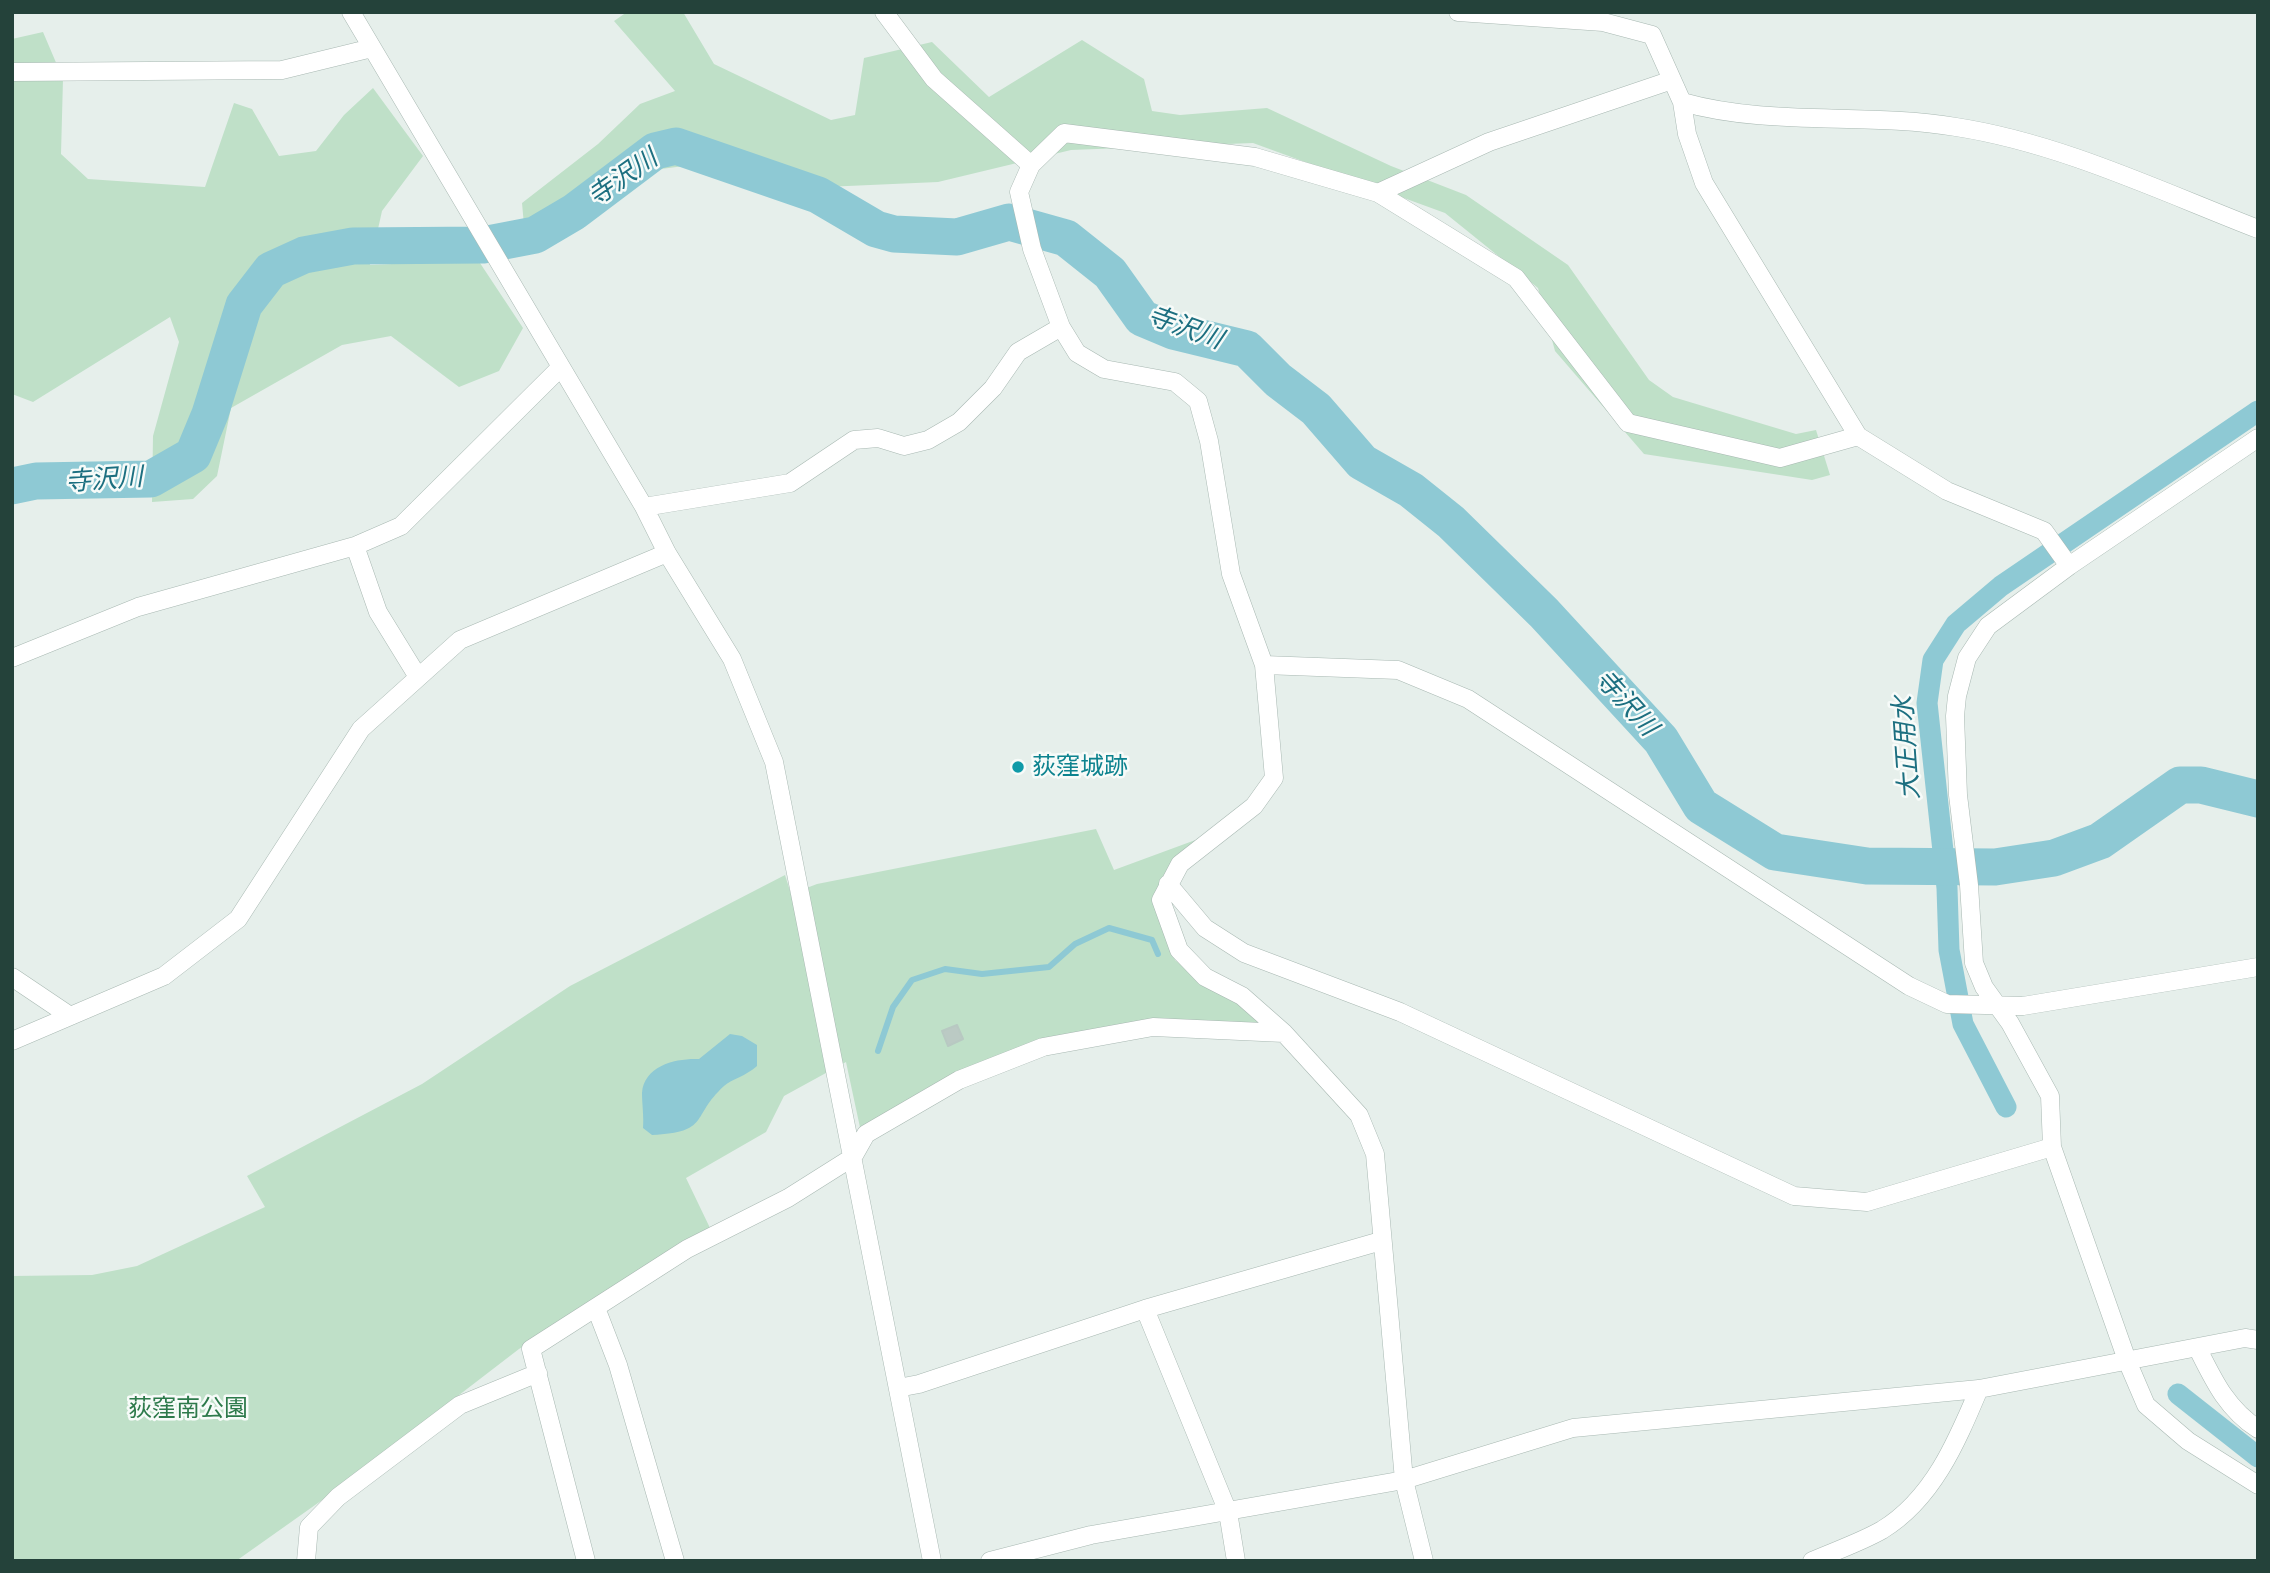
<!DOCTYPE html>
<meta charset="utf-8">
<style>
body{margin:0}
#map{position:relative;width:2270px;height:1573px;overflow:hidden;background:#e6efeb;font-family:Quicksand,sans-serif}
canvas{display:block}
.frame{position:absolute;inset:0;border:14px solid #24423a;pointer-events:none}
</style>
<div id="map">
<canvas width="2270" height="1573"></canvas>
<div class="frame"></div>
</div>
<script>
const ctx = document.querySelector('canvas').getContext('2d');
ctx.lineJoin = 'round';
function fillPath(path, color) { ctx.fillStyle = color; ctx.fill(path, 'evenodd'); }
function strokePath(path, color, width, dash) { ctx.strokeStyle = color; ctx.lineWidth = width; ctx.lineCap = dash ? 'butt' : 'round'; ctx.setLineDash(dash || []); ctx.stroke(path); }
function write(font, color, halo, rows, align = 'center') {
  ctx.font = font + ' Quicksand,"Noto Sans JP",sans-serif'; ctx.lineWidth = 5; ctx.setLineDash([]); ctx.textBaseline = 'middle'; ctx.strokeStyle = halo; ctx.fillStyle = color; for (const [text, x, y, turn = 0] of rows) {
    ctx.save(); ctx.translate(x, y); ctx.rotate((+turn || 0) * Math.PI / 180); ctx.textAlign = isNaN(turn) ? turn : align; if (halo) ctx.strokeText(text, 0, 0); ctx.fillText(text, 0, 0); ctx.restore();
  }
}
const green = new Path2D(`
 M 627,12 L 683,12 L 714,64 L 831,120 L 855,115 L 864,58 L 932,42 L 989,97 L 1082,40 L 1144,79 L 1152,111 L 1180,115 L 1267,108 L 1391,166 L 1466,195 L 1568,265 L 1649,380 L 1673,397 L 1796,434 L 1816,430 L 1830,475 L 1812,480 L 1644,454 L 1555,351 L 1538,288 L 1445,213 L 1253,143 L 1071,150 L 938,182 L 825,187 L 708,163 L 645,171 L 586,213 L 524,225 L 522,203 L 598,144 L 640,104 L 675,91 L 614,21 Z
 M 43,32 L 63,79 L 61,154 L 88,179 L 205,187 L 234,103 L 252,109 L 279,156 L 316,151 L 344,115 L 373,88 L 423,156 L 382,211 L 370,265 L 478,260 L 523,328 L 499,371 L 459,387 L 391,336 L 342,345 L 231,408 L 217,476 L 193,499 L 152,502 L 153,436 L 179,342 L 170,317 L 33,402 L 12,394 L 12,39 Z
 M 1096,829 L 1114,870 L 1209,835 L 1153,897 L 1175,960 L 1208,987 L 1239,1000 L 1259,1022 L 1256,1027 L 1148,1021 L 983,1062 L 925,1089 L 861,1132 L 846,1062 L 784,1096 L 766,1132 L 686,1178 L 710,1228 L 519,1349 L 325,1498 L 236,1561 L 12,1561 L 12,1276 L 92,1275 L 137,1266 L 265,1207 L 247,1176 L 422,1084 L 570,986 L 785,875 L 791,894 L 817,884 Z`);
const water = new Path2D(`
 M 730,1034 L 742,1036 L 757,1045 L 757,1066 C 746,1076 732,1079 724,1086 C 690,1117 711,1132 652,1135 L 643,1128 C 644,1117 642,1104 642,1093 C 644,1065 677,1058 699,1059 Z`);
const stream = new Path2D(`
 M 878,1051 L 893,1007 L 912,980 L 945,969 L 982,974 L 1049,967 L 1075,944 L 1109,928 L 1152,940 L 1158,954`);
const canal = new Path2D(`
 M 2006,1107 L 1963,1024 L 1949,950 L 1947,888 L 1927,703 L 1933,660 L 1956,624 L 2001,586 L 2258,411
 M 2178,1394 L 2258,1457`);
const river = new Path2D(`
 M 12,486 L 36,481 L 151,479 L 193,455 L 210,414 L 244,305 L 271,270 L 304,255 L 353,246 L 483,245 L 535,235 L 574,212 L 655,151 L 676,146 L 818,195 L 876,229 L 894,234 L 957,237 L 1009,222 L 1066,238 L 1110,273 L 1142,318 L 1173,331 L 1247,349 L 1278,380 L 1316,409 L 1362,462 L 1411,490 L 1451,522 L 1544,613 L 1661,740 L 1701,806 L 1775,852 L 1867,866 L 1995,867 L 2054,858 L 2100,841 L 2180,785 L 2201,785 L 2258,799`);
const building = new Path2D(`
 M 957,1025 L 963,1039 L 948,1046 L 942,1031 Z`);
const minor = new Path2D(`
 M 351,12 L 644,507 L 667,553 L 732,659 L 774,762 L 932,1561
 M 884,12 L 934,79 L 1031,165
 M 1458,12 L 1603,22 L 1652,35 L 1682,102 L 1687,134 L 1704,183 L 1858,436 L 1947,491 L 2044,531 L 2069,566
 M 12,72 L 282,70 L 372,48
 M 1682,102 C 1771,127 1865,112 1956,127 C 2060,143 2160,191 2258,229
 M 1378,193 L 1489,142 L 1672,80
 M 2258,438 L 2069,566 L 1988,626 L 1967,658 L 1957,696 L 1955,716 L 1958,795 L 1969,885 L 1974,963 L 1984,987 L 2010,1023 L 2050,1096 L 2052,1147 L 2128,1363 L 2146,1405 L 2188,1441 L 2258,1485
 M 644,507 L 790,483 L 854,440 L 878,438 L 904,446 L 928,440 L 959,422 L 993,388 L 1018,352 L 1061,327
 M 355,546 L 378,612 L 418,677
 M 12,658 L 138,607 L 355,546 L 401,526 L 561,367
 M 1264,665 L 1398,670 L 1468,699 L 1909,986 L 1947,1004 L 2023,1006 L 2258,967
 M 1168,884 L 1205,928 L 1244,953 L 1400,1012 L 1794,1196 L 1867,1202 L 2052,1147
 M 12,977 L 70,1016
 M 12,1041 L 164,976 L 238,919 L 361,729 L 460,640 L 667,553
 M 596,1308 L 618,1365 L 675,1561
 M 1145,1309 L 1228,1512 L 1236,1561
 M 2198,1349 C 2214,1381 2227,1409 2258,1429
 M 898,1388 L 919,1384 L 1145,1309 L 1381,1241
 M 306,1561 L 309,1527 L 338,1497 L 460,1405 L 538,1373
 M 586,1561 L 531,1349 L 687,1249 L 788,1198 L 853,1157 L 866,1134 L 959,1080 L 1043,1047 L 1153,1027 L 1284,1033
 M 990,1561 L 1091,1535 L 1404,1480 L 1573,1428 L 1979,1389 L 2245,1338 L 2258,1340
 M 1424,1561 L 1404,1480 L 1375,1154 L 1359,1115 L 1284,1033 L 1242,996 L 1205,977 L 1179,950 L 1161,900 L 1180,864 L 1254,806 L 1274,778 L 1264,665 L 1231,574 L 1209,441 L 1198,401 L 1175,382 L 1104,369 L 1077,353 L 1061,327 L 1032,249 L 1019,192 L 1031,165 L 1064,133 L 1255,157 L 1378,193 L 1516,278 L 1628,423 L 1780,458 L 1858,436
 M 1812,1561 C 1835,1551 1861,1542 1882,1530 C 1933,1499 1957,1441 1979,1389`);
const markers = [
 [1018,767,7,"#0f9aa8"]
];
const cultureNames = [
 ["荻窪城跡",1032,767]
];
const parkNames = [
 ["荻窪南公園",188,1409]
];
const waterNames = [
 ["寺沢川",623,178,-35],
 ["寺沢川",1185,328,20],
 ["寺沢川",104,480,-4],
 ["寺沢川",1626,703,48],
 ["大正用水",1907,748,-94]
];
fillPath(green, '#bfe0c8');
fillPath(water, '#8ec9d4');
strokePath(stream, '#8ec9d4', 6);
strokePath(canal, '#8ec9d4', 21);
strokePath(river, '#8ec9d4', 37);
fillPath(building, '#bbcac4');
strokePath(building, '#b8c9c2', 2);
strokePath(minor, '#a8b8b2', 19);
strokePath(minor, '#fff', 18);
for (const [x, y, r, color] of markers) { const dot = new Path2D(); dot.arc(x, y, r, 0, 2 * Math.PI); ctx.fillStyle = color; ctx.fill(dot); strokePath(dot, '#f7fbf9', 2.5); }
write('24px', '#0d838f', '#f7fbf9', cultureNames, 'left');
write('24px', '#2d7a4b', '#f7fbf9', parkNames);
write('italic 26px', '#1c6f80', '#f7fbf9', waterNames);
</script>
